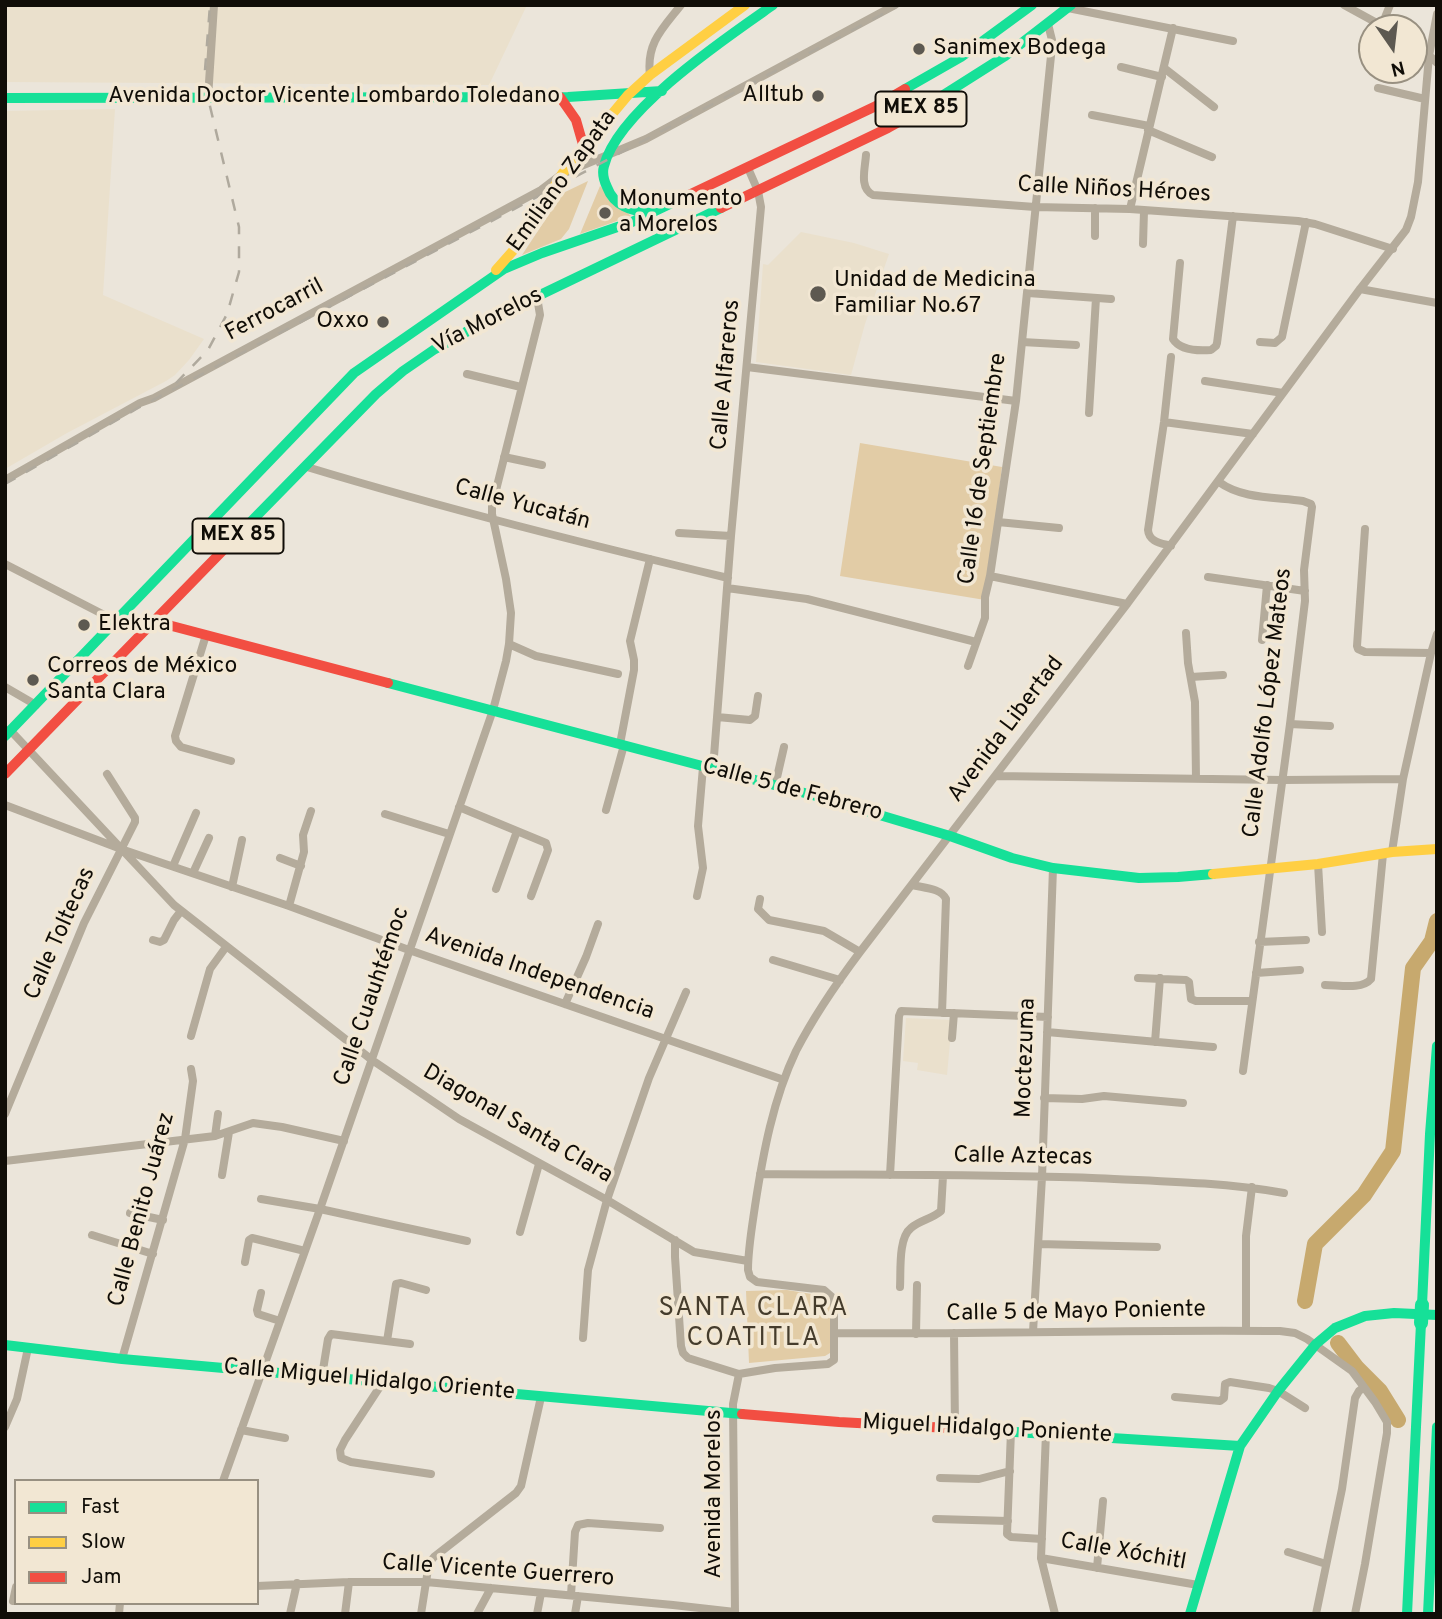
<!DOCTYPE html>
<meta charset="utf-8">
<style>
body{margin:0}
#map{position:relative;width:1442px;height:1619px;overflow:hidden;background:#ebe5da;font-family:Overpass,sans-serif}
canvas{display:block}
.frame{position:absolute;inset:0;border:7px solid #100d07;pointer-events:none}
.legend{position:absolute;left:14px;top:1479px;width:245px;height:126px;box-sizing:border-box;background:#f2e7d3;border:2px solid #989081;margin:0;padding:9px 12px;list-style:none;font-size:21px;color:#100d07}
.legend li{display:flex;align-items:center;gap:14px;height:35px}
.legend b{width:35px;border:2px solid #989081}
.north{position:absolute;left:1358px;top:14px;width:70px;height:70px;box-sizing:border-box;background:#f2e7d3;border:2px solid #989081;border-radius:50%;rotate:166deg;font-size:19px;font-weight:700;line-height:28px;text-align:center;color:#100d07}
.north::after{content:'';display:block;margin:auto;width:24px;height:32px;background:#5d5951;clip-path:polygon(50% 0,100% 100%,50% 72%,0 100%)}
</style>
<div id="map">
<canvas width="1442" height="1619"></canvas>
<div class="frame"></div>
<ul class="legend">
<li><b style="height:9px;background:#16e098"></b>Fast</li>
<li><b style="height:9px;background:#ffcf43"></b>Slow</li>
<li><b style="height:9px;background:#f24e42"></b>Jam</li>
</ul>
<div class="north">N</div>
</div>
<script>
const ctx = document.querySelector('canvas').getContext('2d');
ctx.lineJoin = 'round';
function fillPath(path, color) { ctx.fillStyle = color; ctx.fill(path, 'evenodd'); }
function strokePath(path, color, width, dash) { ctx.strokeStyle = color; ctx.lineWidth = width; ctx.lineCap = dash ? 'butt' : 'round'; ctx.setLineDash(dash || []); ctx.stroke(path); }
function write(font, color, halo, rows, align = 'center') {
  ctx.font = font + ' Overpass,sans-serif'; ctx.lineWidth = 7; ctx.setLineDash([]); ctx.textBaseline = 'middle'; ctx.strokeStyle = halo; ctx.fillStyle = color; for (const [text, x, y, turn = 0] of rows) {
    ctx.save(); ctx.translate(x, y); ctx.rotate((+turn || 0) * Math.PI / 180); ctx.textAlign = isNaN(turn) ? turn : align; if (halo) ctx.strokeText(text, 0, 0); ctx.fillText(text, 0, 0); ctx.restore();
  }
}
const built = new Path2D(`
 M 5,5 L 527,5 L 489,85 L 5,82 Z
 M 115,109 L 103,295 L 204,339 L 189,360 L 175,375 L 166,381 L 67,433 L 5,469 L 5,111 Z
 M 801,232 L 854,243 L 889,254 L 865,324 L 851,375 L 756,362 L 763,264 L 768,265 Z
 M 906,1018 L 952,1020 L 947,1075 L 917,1070 L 918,1063 L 903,1061 Z`);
const green = new Path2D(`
 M 588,181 L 569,229 L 561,239 L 522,255 L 563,193 Z
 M 600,186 L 631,216 L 580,234 Z
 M 860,443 L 1002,467 L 985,600 L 840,576 Z
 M 787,1290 L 824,1296 L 828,1298 L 830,1302 L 830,1353 L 825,1356 L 749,1363 L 746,1291 Z`);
const river = new Path2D(`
 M 1305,1301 L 1315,1244 L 1364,1195 L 1393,1151 L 1413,968 L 1432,941 L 1437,921
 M 1338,1343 L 1357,1368 L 1380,1391 L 1398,1420`);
const street = new Path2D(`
 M 1344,5 L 1386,28
 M 1068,8 L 1233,41
 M 1382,25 L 1390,5
 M 1414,44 L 1426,52 L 1437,63
 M 1121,67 L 1162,77
 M 1164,68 L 1214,107
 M 650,75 C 646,43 663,28 681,5
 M 1378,88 L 1425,99
 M 208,98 L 214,5
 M 1092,115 L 1149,126
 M 1148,130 L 1212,157
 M 866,155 C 865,169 859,188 873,195 L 1035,207 L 1130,209 L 1298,221 L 1315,224 L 1393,249
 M 1130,209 L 1173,28
 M 1095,236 L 1095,208
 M 1143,244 L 1144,211
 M 1180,263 L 1173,339 C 1180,350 1198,351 1211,350 L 1216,346 L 1217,343 L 1233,216
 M 1360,289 L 1437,303
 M 1028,293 L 1111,299
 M 1022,342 L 1076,345
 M 1260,342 L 1275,343 L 1282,337 L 1306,222
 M 747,367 L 1016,401
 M 467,374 L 521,387
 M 1205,381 L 1283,393
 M 1089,413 L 1096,298
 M 1164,422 L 1253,434
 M 504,457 L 542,465
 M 307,467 C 446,509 587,544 728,578
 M 5,480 L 140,403 L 154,398 L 541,190 L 562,174 L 646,139 L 895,5
 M 1219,482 C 1242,499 1275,497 1303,501 L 1311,504 L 1312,507 L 1304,570 L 1305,601 L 1290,724 L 1243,1071
 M 998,522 L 1059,528
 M 1365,529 L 1357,646 L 1358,649 L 1365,652 L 1431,653
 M 679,533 L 731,536
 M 1171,546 C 1161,543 1149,542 1148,530 L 1164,422 L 1171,357
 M 5,564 L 116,621
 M 990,576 L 1127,604
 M 1208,577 L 1305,591
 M 727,588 L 807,599 L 976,642
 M 1186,633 L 1188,663 L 1195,702 L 1196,779
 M 206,635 L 175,736 L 176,741 L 181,747 L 231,761
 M 1262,640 L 1267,585
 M 509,644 L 536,656 L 618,674
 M 968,666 L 985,618 L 985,597 L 990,576 L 1016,401 L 1052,46 L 1052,40 L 1048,24
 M 1191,677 L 1223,675
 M 5,687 L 36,705
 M 717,717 L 750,720 L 755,716 L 758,696
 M 1290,724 L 1330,726
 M 10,730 L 174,905 L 372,1060 L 459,1119 L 607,1200 L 694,1252 L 748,1261
 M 620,744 L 634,670 L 634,660 L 630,641 L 650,559
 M 713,769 L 731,536 L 761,207 L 758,191 L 748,168
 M 996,776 L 1283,780 L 1403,779
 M 775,786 L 784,747
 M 5,805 L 121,849 L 289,906 L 409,950 L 784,1080
 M 459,807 L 546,843 L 548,850 L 531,896
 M 606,810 L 624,745
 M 385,814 L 449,834
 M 1392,852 L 1403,779 L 1431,653 L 1437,634
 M 280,858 L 301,866
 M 1318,864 L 1322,932
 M 173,866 L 196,813
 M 193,873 L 209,838
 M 912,885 C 924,888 941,888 946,899 L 942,1013
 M 232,887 L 242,840
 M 496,889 L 517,831
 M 697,896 L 703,868 L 698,826 L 703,767
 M 760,899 L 758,909 L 769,920 L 824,931 L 860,952
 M 289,906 L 304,852 L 303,835 L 311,811
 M 153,940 L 160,942 L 164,940 L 174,920 L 181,911
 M 1259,942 L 1306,940
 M 773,960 L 840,980
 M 1256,973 L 1300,970
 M 1138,978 L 1186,980 L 1189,982 L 1191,999 L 1196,1001 L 1251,1001
 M 1325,985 C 1339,985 1362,990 1371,979 L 1383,854
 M 565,1004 L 586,957 L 598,924
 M 1047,1032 L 1213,1047
 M 191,1036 L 210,969 L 226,947
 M 952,1038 L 954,1013
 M 1155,1042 L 1160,978
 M 1044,1098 L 1082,1099 L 1104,1096 L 1183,1103
 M 5,1114 L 84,923 L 135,822 L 135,818 L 107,774
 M 215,1136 L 218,1114
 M 5,1161 L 215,1136 L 253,1123 L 282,1127 L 344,1141
 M 760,1174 C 871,1175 982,1174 1092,1178 C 1156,1181 1221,1182 1284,1193
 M 222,1175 L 229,1132
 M 890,1175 L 899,1016 L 901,1011 L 1048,1017
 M 261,1199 L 320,1209 L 467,1241
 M 130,1213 L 163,1220
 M 520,1232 L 539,1164
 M 92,1235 L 153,1254
 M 675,1240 L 675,1257 L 681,1346 L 683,1353 L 688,1358 L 739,1374
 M 1039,1244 L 1157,1247
 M 245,1262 L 249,1240 L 252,1238 L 305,1251
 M 900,1287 C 901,1271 898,1238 911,1228 C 920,1220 932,1219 941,1211 L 943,1176
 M 261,1293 L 257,1310 L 258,1314 L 280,1321
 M 1246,1330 L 1246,1236 L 1252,1187
 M 1033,1332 L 1042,1177 L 1053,868
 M 834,1333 C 982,1335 1131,1329 1280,1331 L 1295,1333 L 1307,1339 L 1352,1371 L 1375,1402 L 1387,1422 L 1387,1433 L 1365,1564 L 1355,1614
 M 954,1333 L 955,1428
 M 916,1334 L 917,1285
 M 583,1338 L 588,1270 L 607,1200 L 649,1078 L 686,992
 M 387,1341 L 396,1284 L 401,1283 L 426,1290
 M 122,1359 L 185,1139 L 193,1081 L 191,1069
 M 739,1374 L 775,1368 L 828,1364 L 834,1360 L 834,1305 L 832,1297 L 824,1290 L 757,1282 L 750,1277 L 748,1270 C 748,1249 752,1227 755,1206 C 763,1154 773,1099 796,1051 C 814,1016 836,984 860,952 L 1127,604 L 1360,289 L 1406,230 L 1411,217 L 1418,182 L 1429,56 L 1437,14
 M 322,1376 L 328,1339 L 331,1334 L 410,1344
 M 383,1382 L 345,1440 L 340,1450 L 341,1458 L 351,1462 L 431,1474
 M 1175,1397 L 1220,1401 L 1224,1398 L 1225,1384 L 1230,1382 L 1269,1388 L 1278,1391 L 1305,1408
 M 5,1427 L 17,1399 L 28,1348
 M 241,1430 L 285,1438
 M 1011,1431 L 1007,1534 L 1011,1537 L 1042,1539
 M 1046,1433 L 1041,1558 L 1055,1614
 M 940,1478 L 979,1479 L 1010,1471
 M 223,1481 L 320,1209 L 493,710 L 506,661 L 509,644 L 511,613 L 506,579 L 492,514 L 492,506 L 540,315 L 537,297
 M 936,1519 L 1008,1521
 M 1288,1552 L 1326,1564
 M 1041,1558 L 1198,1585
 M 1097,1568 L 1103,1501
 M 257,1586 L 349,1582 L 426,1582 L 673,1605 L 735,1612
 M 571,1595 L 575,1532 L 578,1525 L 588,1523 L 660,1528
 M 13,1601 L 16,1587
 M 119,1614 L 120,1603
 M 290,1614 L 297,1583
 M 345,1614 L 349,1582
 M 421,1614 L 429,1563 L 434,1557 L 516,1493 L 521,1486 L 541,1397
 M 477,1614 L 491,1588
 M 537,1614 L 541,1593
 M 575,1614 L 578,1596
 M 735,1614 L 733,1404 L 739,1374
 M 1316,1614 L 1342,1489 L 1355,1398 L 1359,1391 L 1363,1388`);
const fast = new Path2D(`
 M 905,89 L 961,57 L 1032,5
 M 5,98 L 568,97 L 662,91
 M 915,113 L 1005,56 L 1071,5
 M 650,213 C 631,211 614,206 607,187 C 604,181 602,173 604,166 C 618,110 726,38 773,5
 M 233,540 L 376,394 L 403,371 L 435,349 L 488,320 L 721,208
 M 388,683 L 816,796 L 950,836 L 1012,858 L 1053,868 L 1139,878 L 1178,877 L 1213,874
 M 5,736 L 354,373 L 504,269 L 542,253 L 632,222 L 674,202
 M 1422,1305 L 1430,1134 L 1437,1046
 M 5,1345 L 122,1359 L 742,1414
 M 967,1429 L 1240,1446
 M 1190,1614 L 1240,1446 L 1278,1391 L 1316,1344 L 1335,1328 L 1365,1316 L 1394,1313 L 1437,1315
 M 1407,1614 L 1421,1323
 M 1428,1614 L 1437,1427`);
const slow = new Path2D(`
 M 496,270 L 519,244 L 562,174 L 628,95 L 650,75 L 745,5
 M 1213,874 L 1318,864 L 1392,852 L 1437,849`);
const jam = new Path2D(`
 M 560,97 L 576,120 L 584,148
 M 674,202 L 876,106 L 905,89
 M 721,208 L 888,128 L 915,113
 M 159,618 L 166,624 L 172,626 L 388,683
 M 5,774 L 233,540
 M 742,1414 L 839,1422 L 967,1429`);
const rail = new Path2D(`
 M 176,383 L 208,350 L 227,314 L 239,272 L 239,227 L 208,98 L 205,70 L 210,5
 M 5,484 L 138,408 L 900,5`);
const fastBridge = new Path2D(`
 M 1421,1323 L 1422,1305`);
const markers = [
 [919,49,7,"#5d5951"],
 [818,96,7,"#5d5951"],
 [605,213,7,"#5d5951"],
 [818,294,9,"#5d5951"],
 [383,322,7,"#5d5951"],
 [84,625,7,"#5d5951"],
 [33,680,7,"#5d5951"]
];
const shields = [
 [921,109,91],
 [238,536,91]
];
const shieldNames = [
 ["MEX 85",921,109],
 ["MEX 85",238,536]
];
const poiNames = [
 ["Sanimex Bodega",933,49],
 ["Alltub",804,96,"right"],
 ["Monumento",619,200],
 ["a Morelos",619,226],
 ["Unidad de Medicina",834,281],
 ["Familiar No.67",834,307],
 ["Oxxo",369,322,"right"],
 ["Elektra",98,625],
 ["Correos de México",47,667],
 ["Santa Clara",47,693]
];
const streetNames = [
 ["Avenida Doctor Vicente Lombardo Toledano",334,97],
 ["Emiliano Zapata",563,182,-54],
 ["Calle Niños Héroes",1114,191,3],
 ["Ferrocarril",275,311,-28],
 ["Vía Morelos",488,322,-27],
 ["Calle Alfareros",727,375,-85],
 ["Calle 16 de Septiembre",984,469,-82],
 ["Calle Yucatán",522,506,15],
 ["Calle Adolfo López Mateos",1269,703,-83],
 ["Avenida Libertad",1007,730,-53],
 ["Calle 5 de Febrero",792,791,15],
 ["Calle Toltecas",61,934,-66],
 ["Avenida Independencia",539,975,19],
 ["Calle Cuauhtémoc",373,997,-71],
 ["Moctezuma",1027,1058,-88],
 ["Diagonal Santa Clara",517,1125,30],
 ["Calle Aztecas",1023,1158,1],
 ["Calle Benito Juárez",143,1210,-75],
 ["Calle 5 de Mayo Poniente",1076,1313,-1],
 ["Calle Miguel Hidalgo Oriente",369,1381,5],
 ["Miguel Hidalgo Poniente",987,1430,3],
 ["Avenida Morelos",715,1494,-90],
 ["Calle Xóchitl",1123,1553,10],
 ["Calle Vicente Guerrero",498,1572,4]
];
const quarterNames = [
 ["SANTA CLARA",754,1310],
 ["COATITLA",754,1340]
];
fillPath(built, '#eae0cc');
fillPath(green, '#e2cca6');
strokePath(river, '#c7a96e', 16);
strokePath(street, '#b4ab9b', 8);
strokePath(fast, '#16e098', 10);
strokePath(slow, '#ffcf43', 10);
strokePath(jam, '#f24e42', 10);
strokePath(rail, '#afa99d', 2.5, [12, 12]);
strokePath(fastBridge, '#16e098', 14);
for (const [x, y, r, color] of markers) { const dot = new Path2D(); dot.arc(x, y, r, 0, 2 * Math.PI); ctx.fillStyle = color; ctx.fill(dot); strokePath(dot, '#f2e7d3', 2.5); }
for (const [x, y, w] of shields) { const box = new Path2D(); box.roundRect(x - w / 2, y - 17.5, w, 35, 5); ctx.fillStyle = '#f2e7d3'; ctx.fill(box); strokePath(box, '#100d07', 2); }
write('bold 21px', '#100d07', null, shieldNames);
write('23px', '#100d07', '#f2e7d3', poiNames, 'left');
write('23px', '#100d07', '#f2e7d3', streetNames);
ctx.letterSpacing = '2px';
write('26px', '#453c2c', '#f2e7d3', quarterNames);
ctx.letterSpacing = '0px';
</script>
